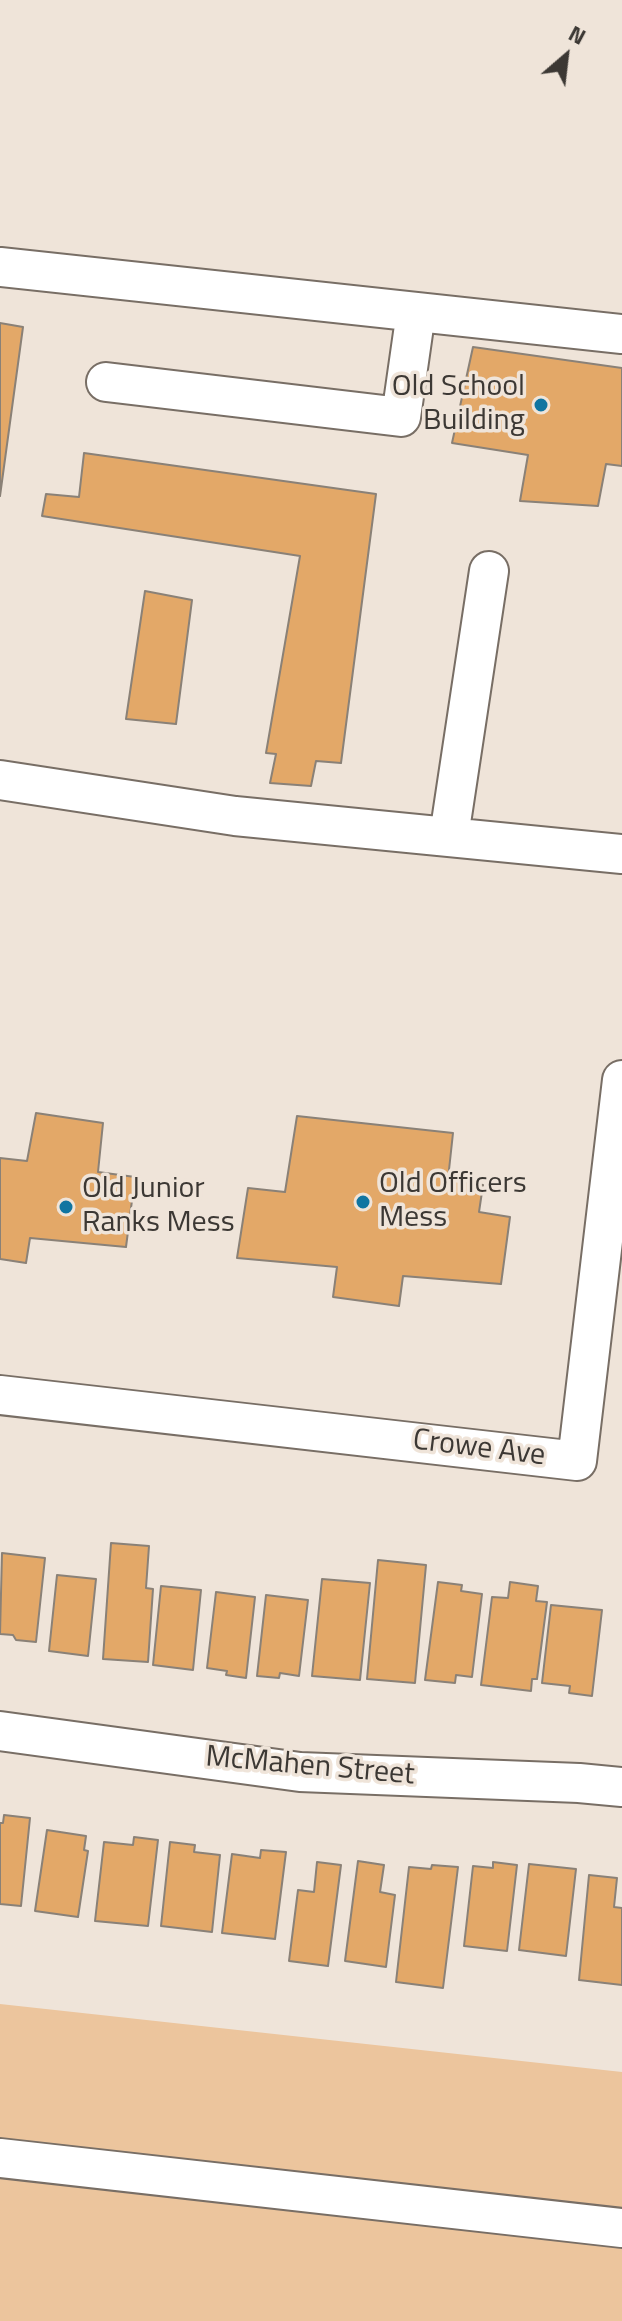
<!DOCTYPE html>
<style>
body{margin:0}
#map{position:relative;width:622px;height:2321px;overflow:hidden;background:#efe4d9;font-family:"Titillium Web",sans-serif}
canvas{display:block}
.north{position:absolute;left:526px;top:16px;width:80px;height:80px;-webkit-text-stroke:6px #efe4d9;paint-order:stroke;rotate:28deg;font-size:22px;font-weight:700;line-height:32px;text-align:center;color:#3c3834}
.north::after{content:'';display:block;margin:auto;width:28px;height:36px;background:#3c3834;clip-path:polygon(50% 0,100% 100%,50% 72%,0 100%)}
</style>
<div id="map">
<canvas width="622" height="2321"></canvas>
<div class="north">N</div>
</div>
<script>
const ctx = document.querySelector('canvas').getContext('2d');
ctx.lineJoin = 'round';
function fillPath(path, color) { ctx.fillStyle = color; ctx.fill(path, 'evenodd'); }
function strokePath(path, color, width, dash) { ctx.strokeStyle = color; ctx.lineWidth = width; ctx.lineCap = dash ? 'butt' : 'round'; ctx.setLineDash(dash || []); ctx.stroke(path); }
function write(font, color, halo, rows, align = 'center') {
  ctx.font = font + ' "Titillium Web",sans-serif'; ctx.lineWidth = 7; ctx.setLineDash([]); ctx.textBaseline = 'middle'; ctx.strokeStyle = halo; ctx.fillStyle = color; for (const [text, x, y, turn = 0] of rows) {
    ctx.save(); ctx.translate(x, y); ctx.rotate((+turn || 0) * Math.PI / 180); ctx.textAlign = isNaN(turn) ? turn : align; if (halo) ctx.strokeText(text, 0, 0); ctx.fillText(text, 0, 0); ctx.restore();
  }
}
const green = new Path2D(`
 M 0,2004 L 622,2072 L 622,2321 L 0,2321 Z`);
const building = new Path2D(`
 M 0,323 L 23,327 L 0,496 Z
 M 473,347 L 622,368 L 622,466 L 606,464 L 598,506 L 520,501 L 528,455 L 452,443 Z
 M 84,453 L 376,494 L 341,763 L 316,761 L 311,786 L 270,783 L 276,754 L 266,753 L 300,556 L 42,516 L 46,494 L 79,497 Z
 M 145,591 L 192,600 L 176,724 L 126,719 Z
 M 36,1113 L 103,1123 L 98,1172 L 135,1177 L 126,1247 L 30,1238 L 26,1263 L 0,1259 L 0,1158 L 27,1161 Z
 M 297,1116 L 453,1133 L 448,1179 L 483,1185 L 479,1212 L 510,1217 L 501,1284 L 403,1276 L 399,1306 L 333,1297 L 337,1267 L 237,1258 L 248,1188 L 285,1192 Z
 M 111,1543 L 149,1546 L 146,1588 L 153,1589 L 148,1662 L 103,1659 Z
 M 2,1553 L 45,1558 L 36,1642 L 16,1640 L 13,1635 L 0,1634 Z
 M 378,1560 L 426,1565 L 415,1683 L 367,1679 Z
 M 57,1575 L 96,1579 L 88,1656 L 49,1651 Z
 M 322,1579 L 370,1583 L 360,1680 L 312,1676 Z
 M 438,1582 L 462,1585 L 461,1591 L 482,1594 L 472,1677 L 456,1675 L 455,1683 L 425,1680 Z
 M 510,1582 L 538,1586 L 536,1601 L 547,1602 L 537,1679 L 532,1679 L 531,1691 L 481,1685 L 492,1597 L 508,1598 Z
 M 161,1586 L 201,1590 L 193,1670 L 153,1665 Z
 M 216,1592 L 255,1597 L 246,1678 L 226,1675 L 227,1671 L 207,1668 Z
 M 266,1595 L 308,1600 L 299,1676 L 280,1673 L 279,1678 L 257,1676 Z
 M 551,1605 L 602,1610 L 592,1696 L 569,1693 L 570,1686 L 542,1683 Z
 M 4,1815 L 30,1818 L 21,1906 L 0,1904 L 0,1823 L 3,1823 Z
 M 47,1830 L 86,1836 L 84,1850 L 88,1851 L 78,1917 L 35,1911 Z
 M 134,1837 L 158,1840 L 148,1926 L 95,1921 L 104,1842 L 133,1845 Z
 M 170,1842 L 195,1845 L 194,1852 L 220,1855 L 212,1932 L 161,1926 Z
 M 261,1850 L 286,1852 L 275,1939 L 222,1933 L 232,1854 L 260,1858 Z
 M 358,1861 L 384,1865 L 380,1892 L 395,1895 L 386,1967 L 345,1961 Z
 M 317,1862 L 341,1865 L 328,1966 L 289,1961 L 298,1890 L 314,1892 Z
 M 493,1862 L 517,1865 L 507,1951 L 464,1946 L 473,1866 L 493,1868 Z
 M 529,1864 L 576,1869 L 566,1956 L 519,1950 Z
 M 432,1865 L 458,1867 L 443,1988 L 396,1982 L 409,1867 L 431,1869 Z
 M 589,1875 L 617,1878 L 614,1907 L 622,1908 L 622,1985 L 579,1980 Z`);
const minor = new Path2D(`
 M 0,267 L 622,334
 M 106,382 L 401,417 L 416,312
 M 0,780 L 235,816 L 622,854
 M 449,836 L 489,571
 M 0,1395 L 577,1461 L 622,1080
 M 0,1731 L 300,1772 L 579,1783 L 622,1787
 M 0,2158 L 622,2228`);
const markers = [
 [541,405,8,"#1075a1"],
 [363,1202,8,"#1075a1"],
 [66,1207,8,"#1075a1"]
];
const poiNames = [
 ["Old School",525,388,"right"],
 ["Building",525,422,"right"],
 ["Old Officers",379,1185],
 ["Mess",379,1219],
 ["Old Junior",82,1190],
 ["Ranks Mess",82,1224]
];
const streetNames = [
 ["Crowe Ave",479,1449,7],
 ["McMahen Street",310,1767,5]
];
fillPath(green, '#ecc59d');
fillPath(building, '#e3a868');
strokePath(building, '#8a8177', 2);
strokePath(minor, '#786e65', 42);
strokePath(minor, '#fff', 38);
for (const [x, y, r, color] of markers) { const dot = new Path2D(); dot.arc(x, y, r, 0, 2 * Math.PI); ctx.fillStyle = color; ctx.fill(dot); strokePath(dot, '#efe4d9', 3); }
write('30px', '#3c3834', '#efe4d9', poiNames, 'left');
write('30px', '#3c3834', '#efe4d9', streetNames);
</script>
